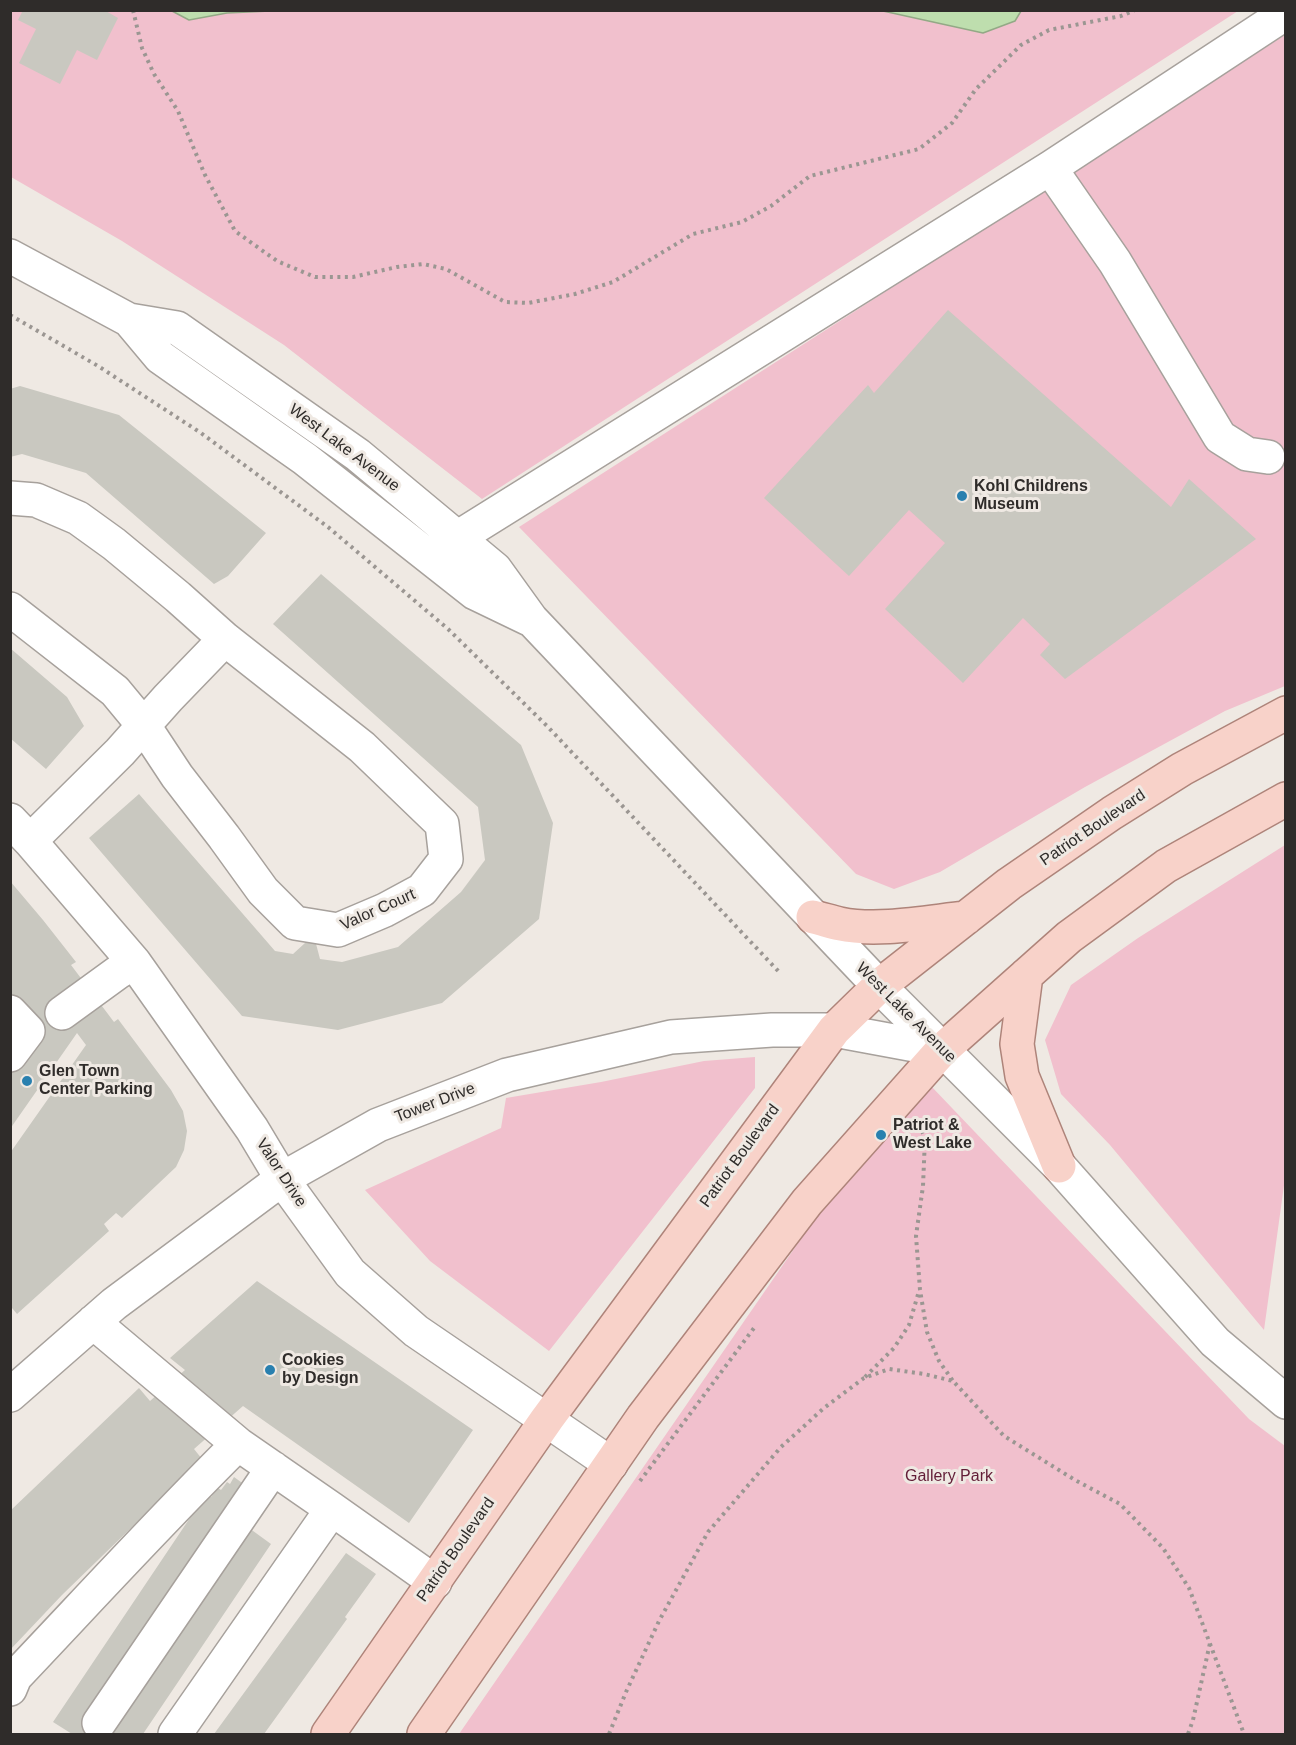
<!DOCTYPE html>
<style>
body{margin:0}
#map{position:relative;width:1296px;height:1745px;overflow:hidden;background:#efe9e3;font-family:Helvetica,sans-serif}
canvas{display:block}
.frame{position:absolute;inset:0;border:12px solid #2f2c2a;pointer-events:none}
</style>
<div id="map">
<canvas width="1296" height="1745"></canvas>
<div class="frame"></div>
</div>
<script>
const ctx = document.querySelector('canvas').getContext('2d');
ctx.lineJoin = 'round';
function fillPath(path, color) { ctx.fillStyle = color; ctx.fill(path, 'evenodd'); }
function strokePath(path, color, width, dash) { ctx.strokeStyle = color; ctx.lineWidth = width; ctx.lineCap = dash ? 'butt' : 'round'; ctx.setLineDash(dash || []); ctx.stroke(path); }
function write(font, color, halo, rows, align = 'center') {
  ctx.font = font + ' Helvetica,sans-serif'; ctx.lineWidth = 6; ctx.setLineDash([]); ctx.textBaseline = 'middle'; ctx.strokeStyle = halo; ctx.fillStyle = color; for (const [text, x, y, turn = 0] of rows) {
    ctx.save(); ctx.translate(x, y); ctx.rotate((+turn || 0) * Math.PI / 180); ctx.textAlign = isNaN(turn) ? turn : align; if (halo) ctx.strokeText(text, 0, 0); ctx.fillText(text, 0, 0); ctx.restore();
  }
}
const green = new Path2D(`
 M 11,11 L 1238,11 L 482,499 L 284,345 L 122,241 L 11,177 Z
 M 1285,35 L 1285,686 L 1225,711 L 1085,787 L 940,872 L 894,889 L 856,874 L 519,527 Z
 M 1285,845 L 1286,1171 L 1264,1330 L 1110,1145 L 1061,1094 L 1045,1040 L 1071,985 L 1138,938 Z
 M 755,1057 L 755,1088 L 549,1351 L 430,1261 L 365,1190 L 501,1128 L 506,1098 L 601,1082 L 704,1061 Z
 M 931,1086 L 1249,1419 L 1285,1446 L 1285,1734 L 459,1734 L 814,1220 Z`);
const water = new Path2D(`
 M 172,11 L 270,11 L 227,13 L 189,20 Z
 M 883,11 L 1021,11 L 1015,21 L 983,33 Z`);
const building = new Path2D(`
 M 23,10 L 104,10 L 118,18 L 97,60 L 77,50 L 60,84 L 19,63 L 36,29 L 18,20 Z
 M 948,310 L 1171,507 L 1189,479 L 1256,539 L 1065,679 L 1040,655 L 1050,644 L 1023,618 L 963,683 L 885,609 L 945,543 L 909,510 L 849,576 L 764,498 L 868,385 L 874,393 Z
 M 20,386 L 119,415 L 266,533 L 228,576 L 214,584 L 86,473 L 22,454 L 10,457 L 10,389 Z
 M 321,574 L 521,745 L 553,823 L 539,919 L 442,1003 L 338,1030 L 242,1016 L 89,838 L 139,794 L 275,951 L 293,954 L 305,943 L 315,940 L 320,959 L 342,962 L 398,947 L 461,892 L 485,860 L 478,807 L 273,624 Z
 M 10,648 L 67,697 L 84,726 L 46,769 L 10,738 Z
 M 10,881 L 43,920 L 76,962 L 71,965 L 114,1022 L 118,1019 L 171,1090 L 183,1111 L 187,1131 L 184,1150 L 176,1167 L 122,1218 L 116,1213 L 104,1224 L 109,1231 L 17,1314 L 12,1308 L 10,1309 L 10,1153 L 86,1045 L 77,1033 L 10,1129 Z
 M 257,1281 L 473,1430 L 409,1523 L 243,1406 L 194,1449 L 202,1459 L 62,1595 L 10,1650 L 10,1511 L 139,1388 L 150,1401 L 185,1370 L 170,1358 Z
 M 234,1477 L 245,1485 L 249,1528 L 271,1544 L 143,1734 L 72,1734 L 53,1722 L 206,1494 L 211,1497 L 218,1488 L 221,1490 L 227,1482 L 230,1484 Z
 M 346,1553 L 376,1574 L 345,1617 L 347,1619 L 264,1734 L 214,1734 Z`);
const path = new Path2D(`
 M 133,10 L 142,48 L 154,74 L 178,111 L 205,175 L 235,231 L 277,261 L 315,277 L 353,277 L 397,267 L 423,264 L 446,269 L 505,302 L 528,303 L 575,294 L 613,282 L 693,234 L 742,222 L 771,206 L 810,176 L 919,149 L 952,123 L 976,89 L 1021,45 L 1049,30 L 1121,16 L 1135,10
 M 10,315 L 98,366 L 201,433 L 328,527 L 448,629 L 547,726 L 781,974
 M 919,1124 L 925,1138 L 923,1186 L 916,1236 L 920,1290 L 927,1332 L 939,1361 L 953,1381
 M 865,1377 L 894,1348 L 909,1325 L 919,1291
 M 640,1481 L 754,1328
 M 609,1734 L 626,1692 L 659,1621 L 708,1532 L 781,1447 L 824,1408 L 864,1378 L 889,1369 L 924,1374 L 953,1381 L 1004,1436 L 1075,1480 L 1120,1504 L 1163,1548 L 1189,1588 L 1244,1734
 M 1188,1734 L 1193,1720 L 1210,1643`);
const minor = new Path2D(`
 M 1050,168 L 1115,262 L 1220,437 L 1247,454 L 1268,457
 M 10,256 L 129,320 L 177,328 L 358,455 L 495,569 L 531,619 L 879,986 L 1059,1166 L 1215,1342 L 1286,1402
 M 129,320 L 160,357 L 305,459 L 475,593 L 529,619
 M 10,498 L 36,500 L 78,518 L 114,544 L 178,597 L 225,639 L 362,747 L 442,824 L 446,859 L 422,890 L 385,910 L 338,930 L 295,923 L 263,891 L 224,837 L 177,776 L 144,726 L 115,691 L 10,609
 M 457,538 L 1050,168 L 1286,13
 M 10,820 L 30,841 L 134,962 L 252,1129 L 282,1179 L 350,1273 L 416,1331 L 611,1464
 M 30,841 L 120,752 L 168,698 L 225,639
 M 10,1012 L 28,1031 L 10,1055
 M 62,1013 L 117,973 L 134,962
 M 93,1322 L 238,1444
 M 10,1395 L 114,1304 L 282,1179 L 378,1125 L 507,1075 L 671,1037 L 772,1030 L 834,1030 L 942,1050
 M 10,1689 L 15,1677 C 89,1599 161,1520 238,1444 L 332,1509 L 435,1582
 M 99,1723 L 273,1468
 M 175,1734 L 332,1509`);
const major = new Path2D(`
 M 813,917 C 822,919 831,922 840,924 C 878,932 928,922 966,918
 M 1026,975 L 1017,1044 L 1022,1076 L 1059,1166
 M 328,1734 L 547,1419 L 834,1030 L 879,986 L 1009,884 L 1112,813 L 1182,769 L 1286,713
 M 424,1734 L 643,1417 L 807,1202 L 942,1050 L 1069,937 L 1166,866 L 1286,799`);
const markers = [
 [962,496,6,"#2980af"],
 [27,1081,6,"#2980af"],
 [881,1135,6,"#2980af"],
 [270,1370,6,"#2980af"]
];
const streetNames = [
 ["West Lake Avenue",344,448,37],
 ["Patriot Boulevard",1093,828,-34],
 ["Valor Court",378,910,-24],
 ["West Lake Avenue",906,1013,45],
 ["Tower Drive",435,1103,-21],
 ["Patriot Boulevard",740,1156,-54],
 ["Valor Drive",281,1173,57],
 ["Patriot Boulevard",456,1550,-55]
];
const poiNames = [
 ["Kohl Childrens",974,487],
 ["Museum",974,505],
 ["Glen Town",39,1072],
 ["Center Parking",39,1090],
 ["Patriot &",893,1126],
 ["West Lake",893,1144],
 ["Cookies",282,1361],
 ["by Design",282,1379]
];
const parkNames = [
 ["Gallery Park",949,1477]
];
fillPath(green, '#f1c0cd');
fillPath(water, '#bedeae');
strokePath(water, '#93a986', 1.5);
fillPath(building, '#c9c8c0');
strokePath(minor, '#a7a19c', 36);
strokePath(major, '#ae847a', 36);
strokePath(path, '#9b9692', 4, [3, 4.5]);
strokePath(minor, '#fff', 33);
strokePath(major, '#f8d2c9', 33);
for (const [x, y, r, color] of markers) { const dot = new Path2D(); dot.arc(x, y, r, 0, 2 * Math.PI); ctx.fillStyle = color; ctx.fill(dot); strokePath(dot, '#efe9e3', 2); }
write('16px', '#2f2c2a', '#efe9e3', streetNames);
write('bold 16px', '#2f2c2a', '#efe9e3', poiNames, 'left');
write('16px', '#621d37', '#efe9e3', parkNames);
</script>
